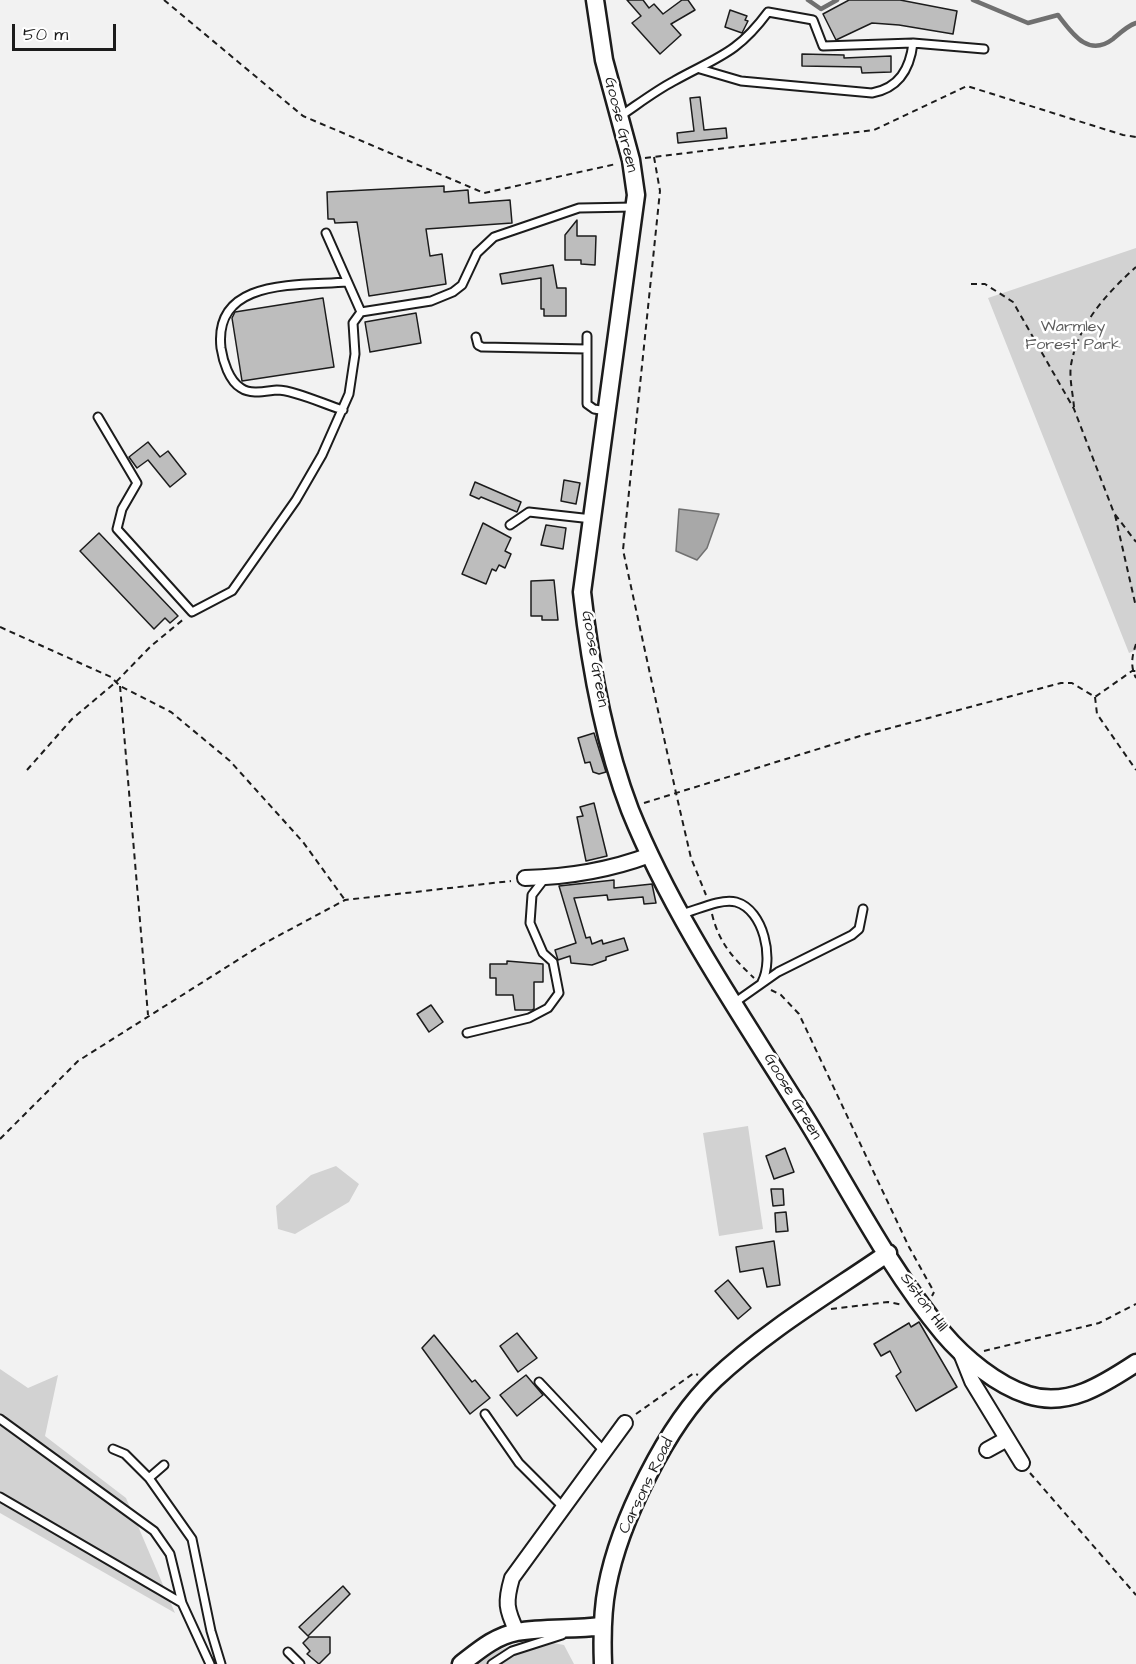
<!DOCTYPE html>
<style>
body{margin:0}
#map{position:relative;width:1136px;height:1664px;overflow:hidden;background:#f2f2f2;font-family:"Architects Daughter",sans-serif}
canvas{display:block}
.scale{position:absolute;left:12px;top:24px;width:104px;height:27px;box-sizing:border-box;border:3px solid #1c1c1c;border-top:0;padding-left:8px;font-size:18px;line-height:21px;white-space:nowrap;color:#1c1c1c;-webkit-text-stroke:4px #fff;paint-order:stroke}
</style>
<div id="map">
<canvas width="1136" height="1664"></canvas>
<div class="scale">50 m</div>
</div>
<script>
const ctx = document.querySelector('canvas').getContext('2d');
ctx.lineJoin = 'round';
function fillPath(path, color) { ctx.fillStyle = color; ctx.fill(path, 'evenodd'); }
function strokePath(path, color, width, dash) { ctx.strokeStyle = color; ctx.lineWidth = width; ctx.lineCap = dash ? 'butt' : 'round'; ctx.setLineDash(dash || []); ctx.stroke(path); }
function write(font, color, halo, rows, align = 'center') {
  ctx.font = font + ' "Architects Daughter",sans-serif'; ctx.lineWidth = 5; ctx.setLineDash([]); ctx.textBaseline = 'middle'; ctx.strokeStyle = halo; ctx.fillStyle = color; for (const [text, x, y, turn = 0] of rows) {
    ctx.save(); ctx.translate(x, y); ctx.rotate((+turn || 0) * Math.PI / 180); ctx.textAlign = isNaN(turn) ? turn : align; if (halo) ctx.strokeText(text, 0, 0); ctx.fillText(text, 0, 0); ctx.restore();
  }
}
const green = new Path2D(`
 M 1136,248 L 1136,650 L 1129,653 L 988,298 Z
 M 748,1126 L 763,1229 L 719,1236 L 703,1133 Z
 M 336,1166 L 359,1184 L 349,1202 L 295,1234 L 278,1229 L 276,1206 L 311,1175 Z
 M 0,1369 L 28,1388 L 58,1375 L 45,1436 L 126,1498 L 175,1613 L 0,1513 Z
 M 542,1641 L 564,1645 L 574,1664 L 476,1664 C 496,1648 517,1642 542,1641 Z`);
const water = new Path2D(`
 M 679,509 L 719,514 L 707,548 L 697,560 L 676,551 Z`);
const stream = new Path2D(`
 M 808,0 L 821,9 L 837,0
 M 973,0 L 1028,23 L 1058,15 C 1072,33 1088,58 1113,39 C 1120,33 1127,26 1136,23`);
const building = new Path2D(`
 M 627,0 L 643,0 L 649,8 L 654,4 L 663,14 L 682,0 L 688,0 L 695,10 L 671,24 L 681,35 L 660,54 L 632,23 L 641,16 Z
 M 849,0 L 900,0 L 957,11 L 953,34 L 899,25 L 872,23 L 836,40 L 823,14 Z
 M 730,10 L 747,16 L 745,20 L 748,21 L 742,33 L 725,27 Z
 M 802,54 L 844,55 L 844,58 L 891,56 L 891,72 L 862,73 L 861,67 L 802,66 Z
 M 700,97 L 704,130 L 726,128 L 727,138 L 678,143 L 677,133 L 694,131 L 690,98 Z
 M 444,186 L 444,192 L 468,190 L 469,203 L 510,200 L 512,223 L 426,229 L 430,256 L 442,254 L 446,284 L 369,296 L 357,222 L 335,223 L 334,219 L 328,219 L 327,192 Z
 M 577,220 L 577,236 L 596,236 L 595,265 L 581,264 L 581,260 L 565,260 L 565,235 Z
 M 553,265 L 557,288 L 566,288 L 566,316 L 544,316 L 544,309 L 541,309 L 541,278 L 502,284 L 500,274 Z
 M 323,298 L 334,367 L 242,381 L 232,318 L 235,312 Z
 M 416,313 L 421,343 L 370,352 L 365,322 Z
 M 148,442 L 160,457 L 168,451 L 186,474 L 170,487 L 148,460 L 137,468 L 129,457 Z
 M 564,480 L 580,483 L 576,504 L 561,501 Z
 M 475,482 L 521,502 L 517,512 L 481,497 L 479,499 L 470,495 Z
 M 483,523 L 511,538 L 505,551 L 511,554 L 505,568 L 499,565 L 496,571 L 492,569 L 486,584 L 462,574 Z
 M 546,525 L 566,528 L 563,549 L 541,545 Z
 M 99,533 L 178,616 L 170,623 L 165,618 L 154,629 L 80,551 Z
 M 554,580 L 558,620 L 542,620 L 542,616 L 531,616 L 531,581 Z
 M 594,733 L 606,772 L 599,774 L 593,772 L 590,762 L 585,763 L 578,738 Z
 M 594,803 L 607,856 L 586,861 L 577,817 L 583,816 L 580,807 Z
 M 614,880 L 614,888 L 652,884 L 656,903 L 644,904 L 643,897 L 608,900 L 607,895 L 574,898 L 586,938 L 590,937 L 592,944 L 602,940 L 603,944 L 624,938 L 628,950 L 606,957 L 606,960 L 592,965 L 571,963 L 570,956 L 558,960 L 555,950 L 576,943 L 559,886 Z
 M 507,961 L 543,964 L 543,982 L 534,982 L 534,1009 L 532,1010 L 515,1010 L 513,995 L 496,995 L 496,978 L 490,978 L 490,964 L 507,964 Z
 M 431,1005 L 443,1022 L 429,1032 L 417,1014 Z
 M 785,1148 L 794,1172 L 774,1179 L 766,1156 Z
 M 771,1189 L 783,1189 L 784,1205 L 773,1206 Z
 M 786,1212 L 788,1231 L 776,1232 L 775,1213 Z
 M 774,1241 L 780,1285 L 767,1287 L 763,1268 L 740,1272 L 736,1247 Z
 M 728,1280 L 751,1308 L 738,1319 L 715,1291 Z
 M 919,1322 L 957,1387 L 916,1411 L 896,1376 L 901,1372 L 890,1351 L 881,1356 L 874,1344 L 909,1323 L 911,1327 Z
 M 517,1333 L 537,1358 L 518,1372 L 500,1346 Z
 M 434,1335 L 472,1382 L 475,1380 L 490,1398 L 470,1414 L 422,1348 Z
 M 526,1375 L 543,1395 L 517,1416 L 500,1395 Z
 M 343,1586 L 350,1594 L 308,1636 L 299,1627 Z
 M 309,1637 L 330,1637 L 330,1653 L 319,1664 L 307,1654 L 310,1651 L 303,1643 Z`);
const path = new Path2D(`
 M 164,0 L 303,116 L 484,193 L 616,164
 M 654,157 L 660,191 L 623,550 L 676,793 L 691,858 L 706,895
 M 645,158 L 874,130 L 967,86 L 1123,135 L 1136,137
 M 971,284 L 985,284 L 1013,302 L 1074,409 L 1114,513 L 1136,542
 M 1074,407 C 1073,394 1069,378 1071,365 C 1078,324 1107,293 1136,267
 M 1115,515 L 1136,607
 M 0,627 L 111,677 L 120,686 L 171,712 L 230,761 L 303,842 L 345,900
 M 1136,644 C 1132,656 1130,666 1136,678
 M 120,686 L 148,1015
 M 1095,697 L 1097,714 L 1136,770
 M 27,770 L 72,719 L 116,682 L 151,646 L 185,618
 M 644,803 L 860,736 L 1061,683 L 1072,683 L 1095,697 L 1132,671 L 1136,671
 M 712,914 C 719,943 733,958 754,978
 M 771,990 L 781,995 L 799,1014 L 909,1247 L 934,1292 L 932,1296
 M 0,1139 L 78,1061 L 263,944 L 345,900 L 511,881
 M 831,1309 L 888,1302 L 903,1305
 M 984,1351 L 1099,1323 L 1136,1304
 M 636,1414 L 694,1373 L 698,1375
 M 1030,1473 L 1136,1595`);
const service = new Path2D(`
 M 913,43 L 984,49
 M 619,117 C 637,105 655,91 674,81 C 717,57 737,54 768,12 L 813,20 L 823,46 L 913,43 C 910,69 899,88 872,93 L 741,81 L 700,69
 M 326,233 L 361,312
 M 587,336 L 587,404 L 594,409 L 607,411
 M 476,337 L 478,345 L 482,347 L 587,349
 M 343,410 C 326,405 294,390 277,390 C 266,391 251,395 241,388 C 229,381 223,361 221,348 C 213,277 300,286 347,282
 M 98,417 L 137,483 L 122,509 L 117,529 L 192,612 L 232,591 L 296,500 L 322,455 L 349,394 L 355,354 L 353,323 L 361,312 L 431,301 L 453,292 L 462,285 L 477,253 L 494,237 L 579,208 L 634,207
 M 510,525 L 529,512 L 592,519
 M 682,914 C 697,910 721,898 736,902 C 764,910 774,959 762,982
 M 734,1003 L 778,972 L 852,935 L 859,929 L 863,909
 M 467,1033 L 529,1018 L 548,1008 L 559,993 L 553,962 L 543,953 L 530,923 L 532,895 L 545,878
 M 539,1382 L 604,1451
 M 485,1414 L 519,1463 L 562,1506
 M 0,1419 L 154,1531 L 170,1554 L 182,1603 L 210,1664
 M 113,1449 L 125,1454 L 149,1478
 M 164,1465 L 149,1478 L 192,1539 L 211,1631 L 221,1664
 M 0,1497 L 182,1603
 M 288,1652 L 300,1664
 M 492,1664 L 512,1651 L 562,1635`);
const minor = new Path2D(`
 M 525,878 C 569,877 610,870 650,855
 M 960,1351 L 972,1381 L 1022,1463
 M 987,1450 L 1007,1439
 M 517,1632 C 506,1609 505,1602 512,1578 L 625,1423`);
const tertiary = new Path2D(`
 M 595,0 L 604,60 L 631,160 L 636,195 L 582,592 C 590,665 604,742 630,810 C 674,919 744,1019 806,1119 C 849,1189 890,1270 943,1333 C 964,1358 997,1385 1028,1395 C 1068,1408 1104,1384 1136,1363
 M 461,1664 C 478,1651 495,1636 517,1632 C 545,1627 574,1630 601,1626
 M 603,1664 C 602,1638 602,1613 607,1587 C 619,1523 667,1424 715,1379 C 767,1330 830,1293 888,1253`);
const streetNames = [
 ["Goose Green",620,125,76],
 ["Goose Green",594,659,80],
 ["Goose Green",792,1097,59],
 ["Siston Hill",923,1303,54],
 ["Carsons Road",647,1486,-64]
];
const parkNames = [
 ["Warmley",1073,328],
 ["Forest Park",1073,346]
];
fillPath(green, '#d2d2d2');
fillPath(water, '#a8a8a8');
strokePath(water, '#707070', 1.5);
strokePath(stream, '#707070', 4.5);
fillPath(building, '#bdbdbd');
strokePath(building, '#1c1c1c', 1.5);
strokePath(service, '#1c1c1c', 11);
strokePath(minor, '#1c1c1c', 18);
strokePath(tertiary, '#1c1c1c', 21);
strokePath(path, '#1c1c1c', 2, [6, 4.5]);
strokePath(service, '#fff', 7);
strokePath(minor, '#fff', 14);
strokePath(tertiary, '#fff', 16);
write('16px', '#1c1c1c', '#fff', streetNames);
write('16px', '#5c5c5c', '#fff', parkNames);
</script>
